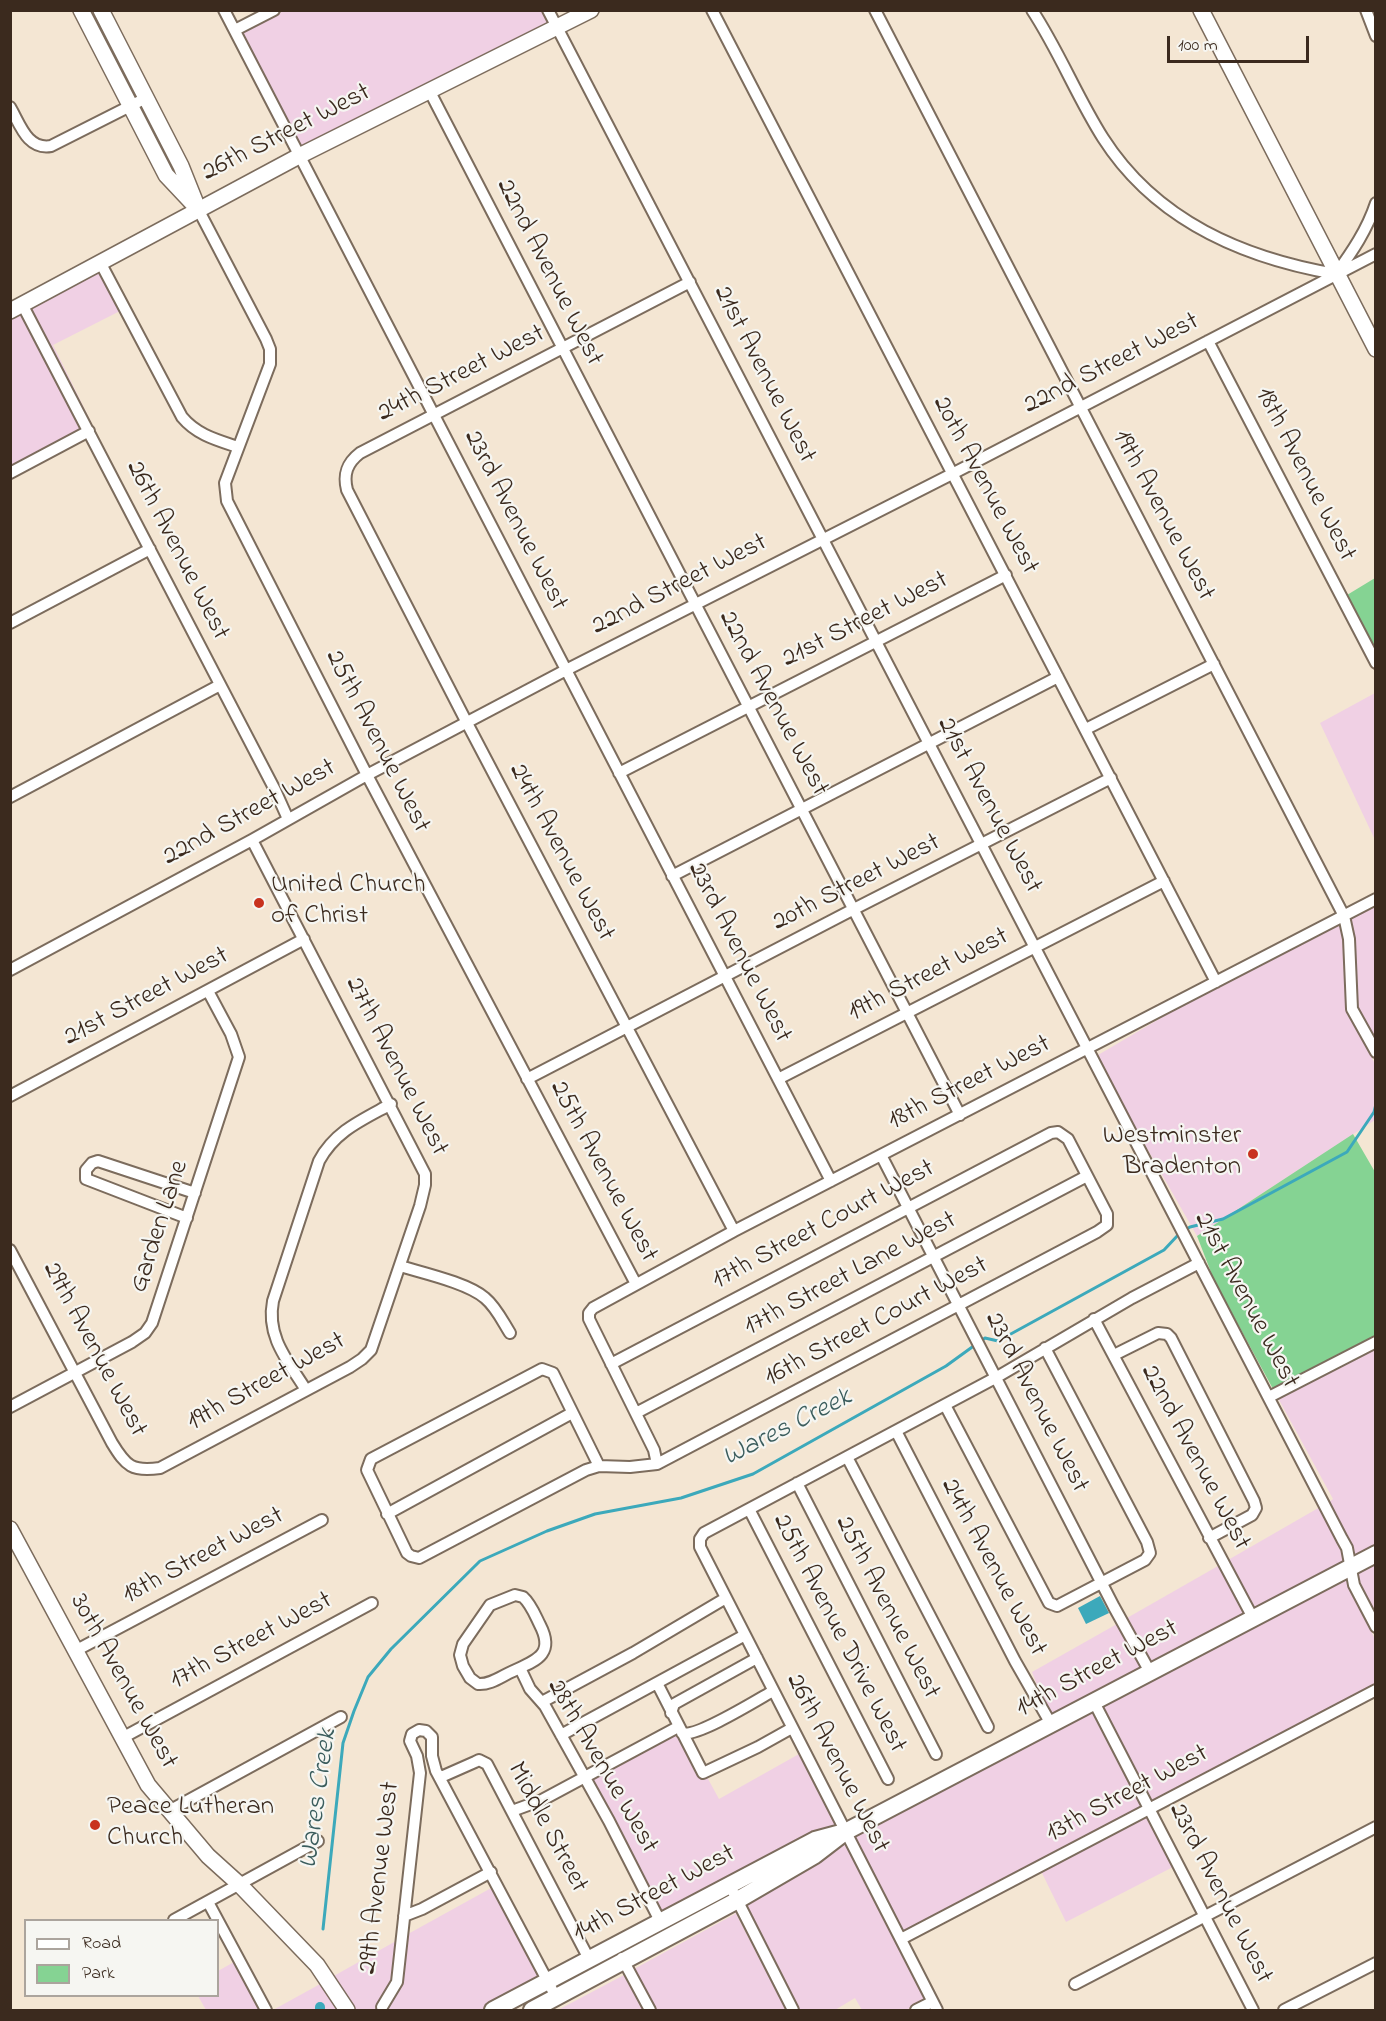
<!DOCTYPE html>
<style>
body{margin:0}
#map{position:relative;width:1386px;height:2021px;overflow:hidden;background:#f4e6d3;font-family:"Indie Flower",sans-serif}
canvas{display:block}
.frame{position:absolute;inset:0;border:12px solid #3b2a1e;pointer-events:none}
.legend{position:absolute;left:24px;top:1919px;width:195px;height:78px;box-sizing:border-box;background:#f6f6f2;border:2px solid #aba49d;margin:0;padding:8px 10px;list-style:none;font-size:18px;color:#3b2a1e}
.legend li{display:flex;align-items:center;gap:12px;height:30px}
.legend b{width:30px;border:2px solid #aba49d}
.scale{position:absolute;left:1167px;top:36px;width:142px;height:27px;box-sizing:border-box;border:3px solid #3b2a1e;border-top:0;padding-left:8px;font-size:18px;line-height:21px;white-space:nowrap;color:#3b2a1e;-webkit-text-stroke:4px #f6f6f2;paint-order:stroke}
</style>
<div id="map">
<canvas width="1386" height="2021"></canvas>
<div class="frame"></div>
<ul class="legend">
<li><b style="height:8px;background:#fff"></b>Road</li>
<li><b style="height:16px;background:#85d393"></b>Park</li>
</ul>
<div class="scale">100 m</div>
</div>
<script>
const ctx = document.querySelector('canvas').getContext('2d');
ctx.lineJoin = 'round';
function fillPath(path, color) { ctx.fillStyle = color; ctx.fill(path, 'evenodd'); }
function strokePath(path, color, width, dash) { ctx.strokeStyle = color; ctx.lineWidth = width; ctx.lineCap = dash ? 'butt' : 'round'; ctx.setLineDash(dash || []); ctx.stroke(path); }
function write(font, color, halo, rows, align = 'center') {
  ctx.font = font + ' "Indie Flower",sans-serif'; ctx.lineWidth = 4.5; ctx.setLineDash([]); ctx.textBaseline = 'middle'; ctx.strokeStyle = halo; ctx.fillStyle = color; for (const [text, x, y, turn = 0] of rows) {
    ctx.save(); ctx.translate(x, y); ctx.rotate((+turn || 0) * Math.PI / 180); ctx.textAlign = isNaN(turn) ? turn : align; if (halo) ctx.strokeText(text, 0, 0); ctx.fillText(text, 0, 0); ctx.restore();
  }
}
const built = new Path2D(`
 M 285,10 L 541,11 L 549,26 L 302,149 L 242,32 Z
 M 97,269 L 120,311 L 53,345 L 96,432 L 29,306 Z
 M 19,311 L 82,429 L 11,467 L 11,316 Z
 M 1375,693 L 1375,840 L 1320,723 Z
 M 1375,905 L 1375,1041 L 1358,1007 L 1355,938 L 1350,918 Z
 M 1340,924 L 1344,940 L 1348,1012 L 1375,1064 L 1375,1120 L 1197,1236 L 1132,1122 L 1098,1055 L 1183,1005 Z
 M 1375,1347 L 1375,1548 L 1354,1559 L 1352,1545 L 1329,1502 L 1333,1499 L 1278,1398 Z
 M 1320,1507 L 1341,1550 L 1344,1565 L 1255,1611 L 1228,1560 Z
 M 1375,1559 L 1375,1615 L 1359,1583 L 1356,1570 Z
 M 1218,1566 L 1246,1616 L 1153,1665 L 1127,1618 Z
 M 1346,1575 L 1349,1588 L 1375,1639 L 1375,1685 L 1152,1801 L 1101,1704 Z
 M 1117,1624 L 1143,1670 L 1054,1717 L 1042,1698 L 1032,1672 Z
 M 1091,1709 L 1142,1807 L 903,1932 L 852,1834 Z
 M 676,1734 L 675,1736 L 678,1737 L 698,1775 L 707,1777 L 719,1799 L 799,1754 L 837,1829 L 663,1914 L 592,1780 Z
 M 1147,1815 L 1173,1867 L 1066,1922 L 1041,1871 Z
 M 843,1840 L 925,2000 L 906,2010 L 862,2010 L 855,1998 L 835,2010 L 799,2010 L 743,1902 Z
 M 493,1887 L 541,1979 L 483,2010 L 386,2010 L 403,1982 L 408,1934 Z
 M 733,1908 L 786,2010 L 656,2010 L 634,1969 L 735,1914 Z
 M 396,1941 L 392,1981 L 376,2010 L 353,2010 L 332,1977 Z
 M 234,1962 L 260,2010 L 206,2010 L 198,1996 L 218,1996 L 218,1971 Z
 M 624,1975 L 644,2010 L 558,2010 Z
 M 322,1983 L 340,2010 L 273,2010 Z`);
const green = new Path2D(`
 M 1375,578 L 1375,651 L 1347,595 Z
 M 1353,1134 L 1375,1172 L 1375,1336 L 1273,1389 L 1214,1280 L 1197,1236 Z`);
const water = new Path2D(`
 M 1100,1596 L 1109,1613 L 1086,1624 L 1078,1608 Z`);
const stream = new Path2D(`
 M 1185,1230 L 1190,1227 L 1223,1219 L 1347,1152 L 1374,1112 L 1376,1104
 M 981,1341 L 985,1338 L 998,1341 L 1164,1250 L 1179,1234
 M 323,1929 L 343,1743 L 354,1711 L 368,1677 L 391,1649 L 480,1561 L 547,1531 L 595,1514 L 681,1498 L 753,1474 L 946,1366 L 975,1345`);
const canal = new Path2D(`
 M 320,2010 L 320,2007`);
const street = new Path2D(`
 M 224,10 L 831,1181
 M 548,10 L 1342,1539 L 1347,1548 L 1354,1585 L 1376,1627
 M 712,10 L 1216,982
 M 875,10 L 1344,916 L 1349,939 L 1352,1009 L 1376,1052
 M 1032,10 C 1059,51 1077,97 1103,138 C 1156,221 1243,258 1336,274 C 1352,252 1367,230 1376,203
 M 1366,10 L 1376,36
 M 235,30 L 274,10
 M 429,90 L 960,1115
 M 10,107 C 20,124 27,150 51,146 L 146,98
 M 198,209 L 266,339 L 270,349 L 270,364 L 225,483 L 227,501 L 367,775 L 636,1284
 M 100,262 L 182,417 C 197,435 217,440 238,447
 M 690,282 L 360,453 C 347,463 343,474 347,490 L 467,723 L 734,1231
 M 22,304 L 275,790 L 288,819
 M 1208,341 L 1376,663
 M 10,473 L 89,431
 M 10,623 L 150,549
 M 1086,729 L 1214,664
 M 619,773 L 1006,575
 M 10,797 L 220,685
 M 672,876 L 1058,677
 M 10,970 L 252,840 L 367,775 L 566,670 L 952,474 L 1376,254
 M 527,1079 L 854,909 L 1111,778
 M 778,1079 L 1164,881
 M 10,1096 L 304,939
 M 881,1155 L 1114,1607 L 1150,1672
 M 187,1218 L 86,1179 L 86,1170 L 92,1163 L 98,1161 L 195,1193
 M 10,1250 L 112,1443 C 126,1466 132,1472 160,1468 L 350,1367 L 362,1359 L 371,1350 L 420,1206 L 425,1185 L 425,1174 L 252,840
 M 400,1266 C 423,1273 468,1283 485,1298 C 496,1307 503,1322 510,1333
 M 1094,1319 L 1253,1618
 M 1114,1355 L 1158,1333 L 1167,1334 L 1171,1338 L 1254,1501 L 1256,1508 L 1252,1515 L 1209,1538
 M 306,1390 C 288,1361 266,1337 273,1301 L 319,1161 C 335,1131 362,1120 391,1104
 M 1269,1397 L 1376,1342
 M 945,1405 L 1049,1603 L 1057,1606 L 1145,1560 L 1150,1553 L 1147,1542 L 1045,1348
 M 10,1407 L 132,1342 L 145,1333 L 152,1323 L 239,1057 L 231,1034 L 208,991
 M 636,1413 L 1087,1176
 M 896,1431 L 1015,1661 L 1051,1724
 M 847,1457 L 988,1727
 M 657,1464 L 654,1450 L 589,1319 L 589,1313 L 593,1308 L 734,1231 L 1376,899
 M 599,1466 L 553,1373 L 542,1369 L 371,1459 L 367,1470 L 407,1553 L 411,1556 L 419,1558 L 586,1470 L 599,1466 L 630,1467 L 657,1464 L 1097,1232 L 1107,1225 L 1107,1214 L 1068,1139 L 1058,1132 L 1051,1133 L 611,1364
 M 797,1483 L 936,1754
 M 749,1509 L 888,1779
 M 387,1514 L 572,1413
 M 515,1595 L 523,1597 C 531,1604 535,1615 540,1625 C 556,1656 534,1661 509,1673 C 499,1678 489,1685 478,1684 L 470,1678 L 463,1666 L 460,1655 L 463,1644 L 490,1605 Z
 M 75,1651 L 322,1520
 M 520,1668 L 530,1689 L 545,1706 L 609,1821 L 660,1921
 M 657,1683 L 703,1773 L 758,1747 L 792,1728
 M 542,1702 L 633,1653 L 726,1598
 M 1094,1702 L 1253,2010
 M 671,1713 L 674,1704 L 757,1658
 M 682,1733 C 696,1738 757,1700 773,1691
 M 561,1735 L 745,1635
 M 122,1738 L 372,1603
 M 441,1777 L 475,1762 L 479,1760 L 487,1764 L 589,1959
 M 169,1811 L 341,1717
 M 512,1811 L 542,1800 L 678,1727
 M 729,1884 L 793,2010
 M 208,1902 L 266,2010
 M 404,1916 L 422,1909 L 491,1872
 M 174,1920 L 318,1841
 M 901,1939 L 1376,1690
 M 622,1958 L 650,2010
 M 1075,1984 L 1376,1827
 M 382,2007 L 397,1982 L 420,1773 L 417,1756 L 410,1741 L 412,1734 L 419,1730 L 426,1731 L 432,1737 L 432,1756 L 436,1771 L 556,1997
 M 916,2010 L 932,2002
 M 937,2010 L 700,1547 L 700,1539 L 704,1533 L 997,1377 L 1132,1298 L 1199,1263
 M 1284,2010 L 1376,1963`);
const secondary = new Path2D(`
 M 81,10 L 166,175 L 198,209
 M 101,10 L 181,166 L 195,201
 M 1201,10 L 1376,349
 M 10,311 L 299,156 L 591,10
 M 10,1529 L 148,1785 L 208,1856 L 239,1884 L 317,1965 L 347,2010`);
const primary = new Path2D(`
 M 493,2010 L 815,1840 L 841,1833
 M 532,2010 L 736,1901 L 815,1855 L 845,1832 L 1376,1554`);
const markers = [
 [259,903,6,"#c8321e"],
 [1253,1154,6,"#c8321e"],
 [95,1825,6,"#c8321e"]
];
const streetNames = [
 ["26th Street West",287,134,-27],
 ["22nd Avenue West",548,273,63],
 ["22nd Street West",1112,365,-27],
 ["24th Street West",462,375,-27],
 ["21st Avenue West",763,375,63],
 ["18th Avenue West",1304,475,63],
 ["20th Avenue West",984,486,62],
 ["19th Avenue West",1162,516,62],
 ["23rd Avenue West",514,521,63],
 ["26th Avenue West",176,551,63],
 ["22nd Street West",680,586,-27],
 ["21st Street West",866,621,-27],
 ["22nd Avenue West",772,704,62],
 ["25th Avenue West",376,742,63],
 ["21st Avenue West",988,806,62],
 ["22nd Street West",250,814,-29],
 ["24th Avenue West",560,853,62],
 ["20th Street West",857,884,-27],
 ["23rd Avenue West",738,953,63],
 ["19th Street West",929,976,-27],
 ["21st Street West",147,998,-28],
 ["27th Avenue West",395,1067,63],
 ["18th Street West",970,1084,-27],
 ["25th Avenue West",602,1172,62],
 ["17th Street Court West",824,1226,-28],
 ["Garden Lane",161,1227,-72],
 ["17th Street Lane West",851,1275,-28],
 ["21st Avenue West",1245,1301,62],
 ["16th Street Court West",877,1323,-28],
 ["29th Avenue West",93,1350,62],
 ["19th Street West",267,1383,-29],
 ["23rd Avenue West",1035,1403,63],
 ["22nd Avenue West",1194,1458,62],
 ["18th Street West",204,1557,-28],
 ["24th Avenue West",992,1568,62],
 ["25th Avenue West",886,1608,63],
 ["25th Avenue Drive West",838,1634,63],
 ["17th Street West",252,1642,-28],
 ["14th Street West",1098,1670,-28],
 ["30th Avenue West",122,1682,61],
 ["26th Avenue West",836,1764,63],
 ["28th Avenue West",601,1767,60],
 ["13th Street West",1128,1795,-28],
 ["Middle Street",546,1828,62],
 ["29th Avenue West",381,1878,-83],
 ["23rd Avenue West",1219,1894,63],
 ["14th Street West",655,1895,-28]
];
const poiNames = [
 ["United Church",271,887],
 ["of Christ",271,918],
 ["Westminster",1241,1138,"right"],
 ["Bradenton",1241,1169,"right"],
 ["Peace Lutheran",107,1809],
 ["Church",107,1840]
];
const waterNames = [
 ["Wares Creek",788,1429,-27],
 ["Wares Creek",320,1799,-82]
];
fillPath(built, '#f0d0e4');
fillPath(green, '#85d393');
fillPath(water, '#3ca9bb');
strokePath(stream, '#3ca9bb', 3);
strokePath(canal, '#3ca9bb', 10);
strokePath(street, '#7c6c5d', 14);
strokePath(secondary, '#7c6c5d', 18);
strokePath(primary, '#7c6c5d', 20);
strokePath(street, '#fff', 10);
strokePath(secondary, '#fff', 15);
strokePath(primary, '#fff', 16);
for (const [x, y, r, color] of markers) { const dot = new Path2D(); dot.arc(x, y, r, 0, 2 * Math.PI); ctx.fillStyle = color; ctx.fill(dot); strokePath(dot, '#f6f6f2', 2); }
write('27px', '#3b2a1e', '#f6f6f2', streetNames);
write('27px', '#3b2a1e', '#f6f6f2', poiNames, 'left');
write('italic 28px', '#3b5d5d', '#f6f6f2', waterNames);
</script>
